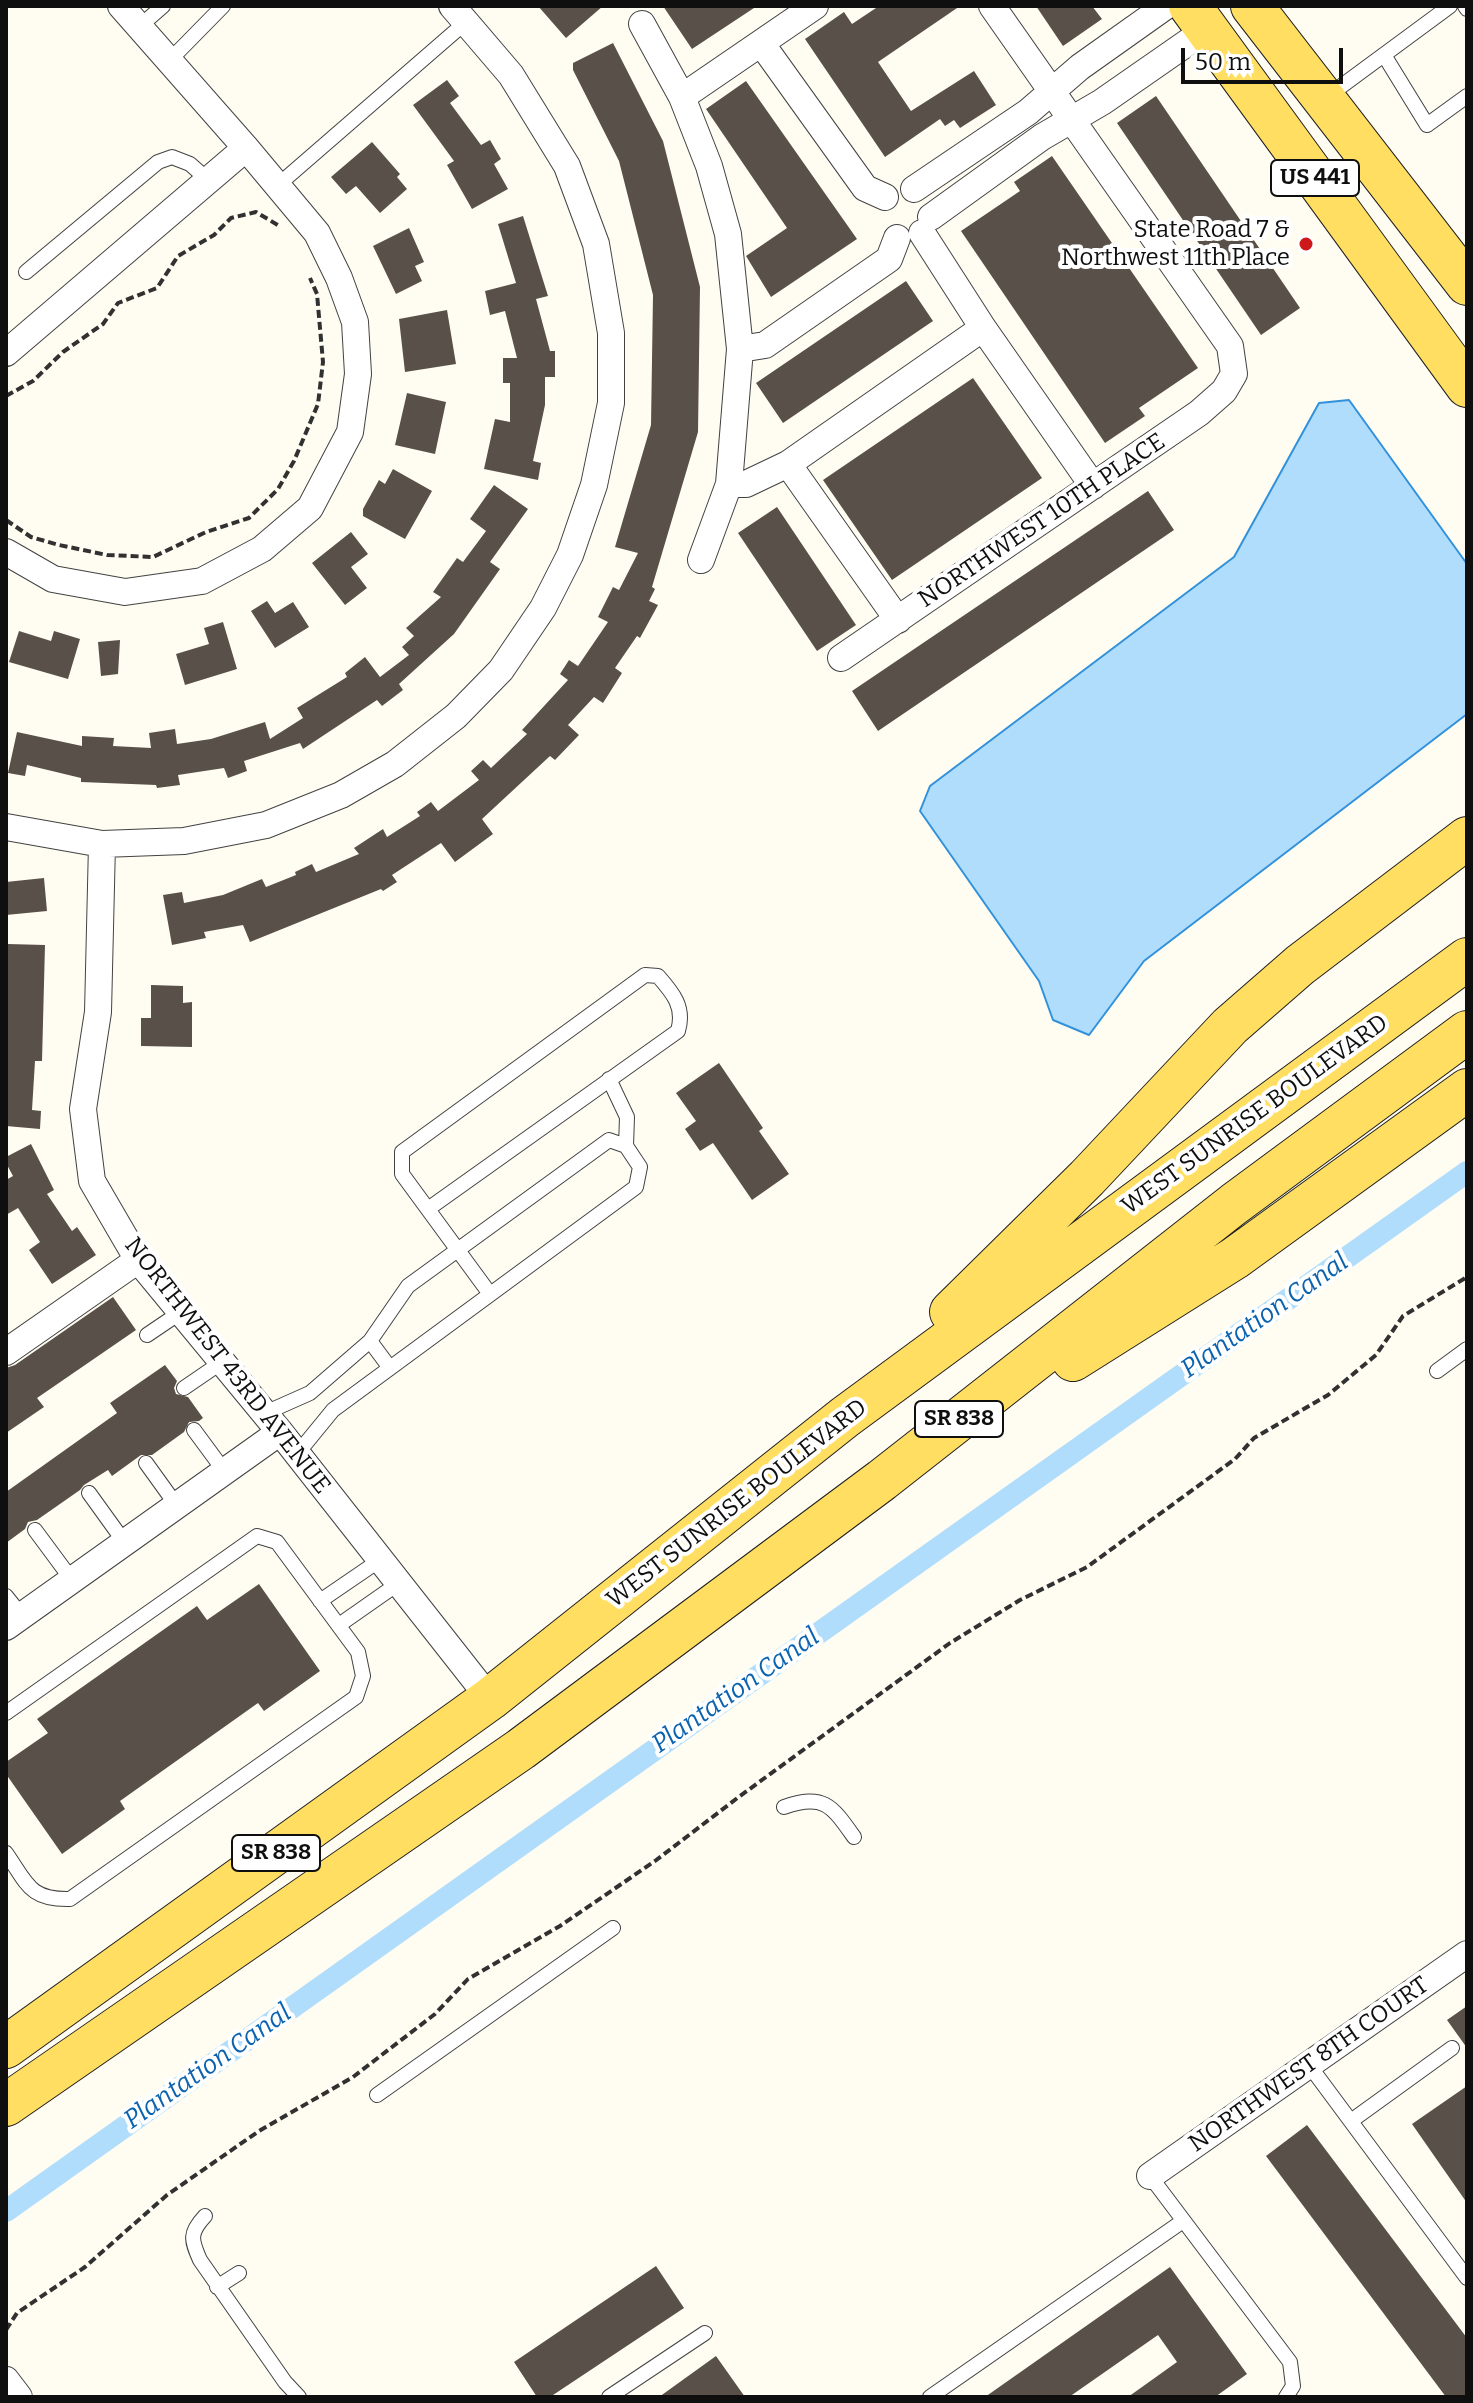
<!DOCTYPE html>
<style>
body{margin:0}
#map{position:relative;width:1473px;height:2403px;overflow:hidden;background:#fffdf1;font-family:Bitter,serif}
canvas{display:block}
.frame{position:absolute;inset:0;border:8px solid #0f0f0f;pointer-events:none}
.scale{position:absolute;left:1181px;top:48px;width:162px;height:36px;box-sizing:border-box;border:4px solid #0f0f0f;border-top:0;padding-left:10px;font-size:24px;line-height:28px;white-space:nowrap;color:#0f0f0f;-webkit-text-stroke:6px #fff;paint-order:stroke}
</style>
<div id="map">
<canvas width="1473" height="2403"></canvas>
<div class="frame"></div>
<div class="scale">50 m</div>
</div>
<script>
const ctx = document.querySelector('canvas').getContext('2d');
ctx.lineJoin = 'round';
function fillPath(path, color) { ctx.fillStyle = color; ctx.fill(path, 'evenodd'); }
function strokePath(path, color, width, dash) { ctx.strokeStyle = color; ctx.lineWidth = width; ctx.lineCap = dash ? 'butt' : 'round'; ctx.setLineDash(dash || []); ctx.stroke(path); }
function write(font, color, halo, rows, align = 'center') {
  ctx.font = font + ' Bitter,serif'; ctx.lineWidth = 8; ctx.setLineDash([]); ctx.textBaseline = 'middle'; ctx.strokeStyle = halo; ctx.fillStyle = color; for (const [text, x, y, turn = 0] of rows) {
    ctx.save(); ctx.translate(x, y); ctx.rotate((+turn || 0) * Math.PI / 180); ctx.textAlign = isNaN(turn) ? turn : align; if (halo) ctx.strokeText(text, 0, 0); ctx.fillText(text, 0, 0); ctx.restore();
  }
}
const water = new Path2D(`
 M 1349,400 L 1467,564 L 1467,714 L 1144,961 L 1089,1035 L 1053,1020 L 1039,981 L 920,811 L 930,786 L 1234,557 L 1319,403 Z`);
const canal = new Path2D(`
 M 6,2211 L 1467,1172`);
const building = new Path2D(`
 M 538,6 L 603,6 L 566,38 Z
 M 663,6 L 757,6 L 692,49 Z
 M 879,6 L 960,6 L 878,62 L 911,111 L 974,71 L 996,105 L 960,128 L 954,120 L 945,126 L 940,119 L 885,157 L 805,39 L 844,12 L 852,24 Z
 M 1036,6 L 1092,6 L 1102,19 L 1063,46 Z
 M 613,43 L 663,141 L 700,287 L 698,432 L 652,587 L 655,589 L 649,601 L 658,605 L 640,638 L 637,636 L 615,668 L 622,673 L 603,703 L 594,697 L 568,725 L 579,735 L 555,760 L 550,756 L 482,819 L 493,834 L 455,862 L 441,843 L 392,875 L 397,882 L 383,891 L 381,889 L 250,942 L 243,925 L 204,932 L 206,938 L 172,945 L 163,895 L 182,892 L 184,903 L 223,895 L 262,879 L 266,887 L 296,875 L 295,872 L 312,864 L 316,872 L 359,854 L 354,848 L 383,829 L 387,837 L 420,816 L 417,812 L 431,802 L 438,811 L 479,780 L 471,771 L 483,760 L 491,768 L 527,734 L 522,730 L 568,680 L 560,674 L 569,660 L 578,666 L 608,622 L 598,617 L 613,587 L 619,590 L 638,553 L 615,547 L 651,425 L 653,295 L 619,161 L 573,70 L 573,63 Z
 M 447,80 L 459,96 L 450,103 L 481,145 L 490,140 L 501,159 L 494,164 L 508,189 L 472,209 L 447,165 L 454,161 L 413,105 Z
 M 746,81 L 857,239 L 771,297 L 746,256 L 787,228 L 706,109 Z
 M 1156,96 L 1300,308 L 1261,335 L 1117,123 Z
 M 372,142 L 400,174 L 397,177 L 407,189 L 380,213 L 356,186 L 346,194 L 331,177 Z
 M 1052,156 L 1198,368 L 1139,408 L 1145,416 L 1105,443 L 961,231 L 1020,191 L 1014,182 Z
 M 523,216 L 548,296 L 536,299 L 550,351 L 555,351 L 555,377 L 545,377 L 545,405 L 533,461 L 541,463 L 538,480 L 484,469 L 495,419 L 510,422 L 510,383 L 503,383 L 503,358 L 517,358 L 505,311 L 490,315 L 485,291 L 516,283 L 498,224 Z
 M 409,228 L 424,262 L 415,266 L 422,281 L 396,294 L 373,246 Z
 M 906,281 L 933,321 L 783,423 L 756,383 Z
 M 447,310 L 456,364 L 405,372 L 399,319 Z
 M 973,378 L 1042,478 L 892,580 L 823,480 Z
 M 407,393 L 446,402 L 435,454 L 395,445 Z
 M 393,469 L 432,491 L 405,539 L 363,516 L 363,509 L 379,480 L 385,484 Z
 M 494,485 L 528,509 L 490,562 L 500,569 L 454,634 L 399,684 L 403,690 L 382,706 L 377,700 L 303,749 L 300,743 L 244,761 L 247,771 L 228,778 L 224,768 L 178,775 L 180,785 L 157,788 L 156,785 L 81,782 L 81,778 L 27,765 L 25,776 L 8,773 L 17,732 L 82,746 L 82,736 L 114,738 L 113,746 L 151,748 L 149,733 L 175,729 L 177,744 L 211,739 L 265,722 L 270,739 L 303,718 L 297,708 L 347,677 L 345,673 L 365,657 L 380,677 L 409,655 L 402,647 L 414,636 L 406,628 L 441,597 L 433,592 L 457,558 L 463,562 L 486,531 L 470,519 Z
 M 1148,491 L 1174,530 L 878,731 L 852,691 Z
 M 777,507 L 856,625 L 817,651 L 738,533 Z
 M 351,532 L 368,554 L 351,567 L 367,588 L 345,605 L 312,563 Z
 M 267,601 L 275,613 L 293,602 L 309,627 L 275,648 L 251,611 Z
 M 223,622 L 237,669 L 185,685 L 176,654 L 209,644 L 204,628 Z
 M 19,631 L 51,641 L 54,631 L 80,639 L 68,679 L 9,662 Z
 M 120,640 L 118,674 L 101,676 L 98,642 Z
 M 44,878 L 47,911 L 6,915 L 6,882 Z
 M 8,944 L 45,945 L 42,1061 L 35,1061 L 32,1110 L 41,1111 L 40,1129 L 6,1126 Z
 M 151,985 L 183,986 L 183,1003 L 192,1002 L 192,1047 L 141,1046 L 141,1018 L 151,1018 Z
 M 719,1063 L 763,1128 L 759,1131 L 789,1174 L 752,1200 L 713,1143 L 700,1151 L 685,1129 L 696,1121 L 676,1093 Z
 M 31,1144 L 54,1190 L 47,1194 L 72,1231 L 77,1227 L 96,1255 L 52,1284 L 29,1250 L 40,1242 L 18,1208 L 6,1215 L 6,1180 L 13,1176 L 6,1163 L 6,1157 Z
 M 113,1297 L 136,1330 L 37,1398 L 44,1407 L 6,1433 L 6,1368 L 15,1365 Z
 M 165,1365 L 177,1381 L 174,1388 L 176,1394 L 188,1397 L 203,1418 L 199,1421 L 189,1422 L 184,1432 L 152,1455 L 141,1455 L 112,1476 L 108,1470 L 84,1485 L 80,1490 L 37,1520 L 28,1522 L 25,1529 L 6,1543 L 6,1492 L 117,1413 L 110,1403 Z
 M 259,1584 L 320,1671 L 264,1711 L 258,1703 L 120,1801 L 125,1809 L 62,1854 L 6,1774 L 6,1762 L 48,1733 L 37,1719 L 197,1606 L 207,1620 Z
 M 1467,2006 L 1467,2048 L 1447,2020 Z
 M 1467,2086 L 1467,2203 L 1412,2124 Z
 M 1307,2125 L 1467,2338 L 1467,2397 L 1446,2397 L 1266,2156 Z
 M 656,2266 L 684,2308 L 550,2397 L 537,2397 L 514,2362 Z
 M 1170,2267 L 1247,2374 L 1215,2397 L 1128,2397 L 1177,2362 L 1158,2335 L 1069,2397 L 985,2397 Z
 M 716,2356 L 745,2397 L 659,2397 Z`);
const path = new Path2D(`
 M 6,396 L 33,381 L 63,352 L 103,324 L 118,303 L 157,288 L 178,256 L 214,235 L 231,218 L 256,212 L 281,227
 M 6,520 L 31,537 L 59,545 L 107,555 L 153,557 L 206,532 L 249,518 L 278,489 L 294,461 L 318,404 L 323,362 L 317,294 L 310,278
 M 6,2330 L 17,2313 L 85,2267 L 167,2195 L 259,2131 L 353,2077 L 435,2014 L 468,1979 L 560,1926 L 655,1861 L 740,1796 L 950,1643 L 1020,1600 L 1087,1567 L 1235,1459 L 1254,1438 L 1328,1395 L 1376,1355 L 1403,1316 L 1467,1277`);
const service = new Path2D(`
 M 1465,6 L 1467,9
 M 139,27 L 163,6
 M 1384,55 L 1427,125 L 1467,96
 M 169,61 L 223,6
 M 1328,96 L 1450,6
 M 277,186 L 466,22
 M 26,272 L 158,162 L 172,157 L 190,164 L 208,180
 M 609,1079 L 627,1117 L 626,1146
 M 428,1209 L 678,1031 C 685,1007 673,993 658,976 L 645,975 L 402,1152 L 402,1174 L 490,1294
 M 147,1335 L 181,1312
 M 370,1341 L 390,1368
 M 1437,1371 L 1467,1349
 M 184,1388 L 222,1362
 M 265,1413 L 310,1393 L 370,1341 L 408,1286 L 609,1140 L 626,1146 L 640,1167 L 636,1187 L 333,1410 L 297,1454
 M 194,1430 L 225,1472
 M 146,1463 L 177,1506
 M 89,1493 L 125,1543
 M 35,1530 L 72,1580
 M 6,1596 L 22,1616
 M 320,1601 L 380,1560
 M 339,1625 L 399,1583
 M 6,1713 L 257,1536 L 277,1542 L 358,1652 L 363,1676 L 356,1697 L 70,1899 C 29,1900 27,1883 6,1853
 M 784,1807 C 824,1793 832,1806 854,1837
 M 1309,2065 L 1467,2278
 M 377,2095 L 613,1928
 M 1351,2121 L 1452,2048
 M 1150,2176 L 1290,2362 L 1293,2386 L 1286,2397
 M 205,2216 C 189,2233 191,2240 200,2260 L 285,2382 L 299,2397
 M 217,2287 L 239,2273
 M 609,2397 L 705,2333
 M 930,2397 L 1183,2221`);
const minor = new Path2D(`
 M 121,6 L 246,148
 M 642,24 L 682,97 L 709,166 L 728,234 L 740,349 L 729,484 L 701,560
 M 761,43 L 865,188 L 885,197
 M 682,97 L 815,6
 M 914,189 L 1028,112 L 1080,67 L 1166,6
 M 931,217 L 1042,137 L 1102,102 L 1207,29
 M 922,233 L 983,328 L 1093,486
 M 740,349 L 765,345 L 889,259 L 897,238
 M 6,353 L 246,148 L 317,233 L 339,278 L 355,322 L 358,374 L 350,432 L 310,508 L 262,549 L 202,581 L 125,592 L 53,579 L 6,552
 M 788,464 L 898,620
 M 729,484 L 746,484 L 788,464 L 983,328
 M 841,658 L 1199,413 L 1224,391 L 1234,374 L 1230,346 L 992,6
 M 6,827 L 102,844 L 184,841 L 266,825 L 341,795 L 395,764 L 456,716 L 501,670 L 543,608 L 570,555 L 594,485 L 611,403 L 611,333 L 596,244 L 567,166 L 511,75 L 452,6
 M 102,844 L 98,1012 L 83,1109 L 92,1181 L 138,1260 L 280,1432 L 490,1699
 M 6,1352 L 138,1260
 M 6,1627 L 280,1432
 M 1150,2176 L 1467,1954
 M 6,2380 L 19,2397`);
const primary = new Path2D(`
 M 1190,6 L 1467,386
 M 1252,6 L 1467,284
 M 951,1312 L 1087,1178 L 1230,1026 L 1300,965 L 1467,838
 M 1073,1360 L 1235,1258 L 1467,1090
 M 6,2047 L 490,1699 L 845,1417 L 1467,959
 M 6,2105 L 521,1749 L 882,1480 L 1234,1204 L 1467,1032`);
const markers = [
 [1306,244,8,"#cd191c"]
];
const shields = [
 [1315,178,88],
 [959,1419,88],
 [276,1853,88]
];
const shieldNames = [
 ["US 441",1315,178],
 ["SR 838",959,1419],
 ["SR 838",276,1853]
];
const poiNames = [
 ["State Road 7 &",1290,230],
 ["Northwest 11th Place",1290,258]
];
const streetNames = [
 ["NORTHWEST 10TH PLACE",1042,521,-34],
 ["WEST SUNRISE BOULEVARD",1255,1115,-36],
 ["NORTHWEST 43RD AVENUE",227,1366,52],
 ["WEST SUNRISE BOULEVARD",737,1504,-38],
 ["NORTHWEST 8TH COURT",1309,2065,-35]
];
const waterNames = [
 ["Plantation Canal",1265,1316,-35],
 ["Plantation Canal",736,1691,-35],
 ["Plantation Canal",208,2067,-35]
];
fillPath(water, '#b1ddfc');
strokePath(water, '#3191da', 2);
strokePath(canal, '#b1ddfc', 22);
fillPath(building, '#59504a');
strokePath(service, '#424242', 16);
strokePath(minor, '#424242', 28);
strokePath(primary, '#202020', 44);
strokePath(path, '#313131', 4, [8, 4]);
strokePath(service, '#fff', 14);
strokePath(minor, '#fff', 26);
strokePath(primary, '#ffde61', 42);
for (const [x, y, r, color] of markers) { const dot = new Path2D(); dot.arc(x, y, r, 0, 2 * Math.PI); ctx.fillStyle = color; ctx.fill(dot); strokePath(dot, '#fff', 3); }
for (const [x, y, w] of shields) { const box = new Path2D(); box.roundRect(x - w / 2, y - 18, w, 36, 6); ctx.fillStyle = '#fff'; ctx.fill(box); strokePath(box, '#0f0f0f', 2); }
write('bold 22px', '#0f0f0f', null, shieldNames);
write('24px', '#0f0f0f', '#fff', poiNames, 'right');
write('24px', '#0f0f0f', '#fff', streetNames);
write('italic 26px', '#0b62ae', '#fff', waterNames);
</script>
